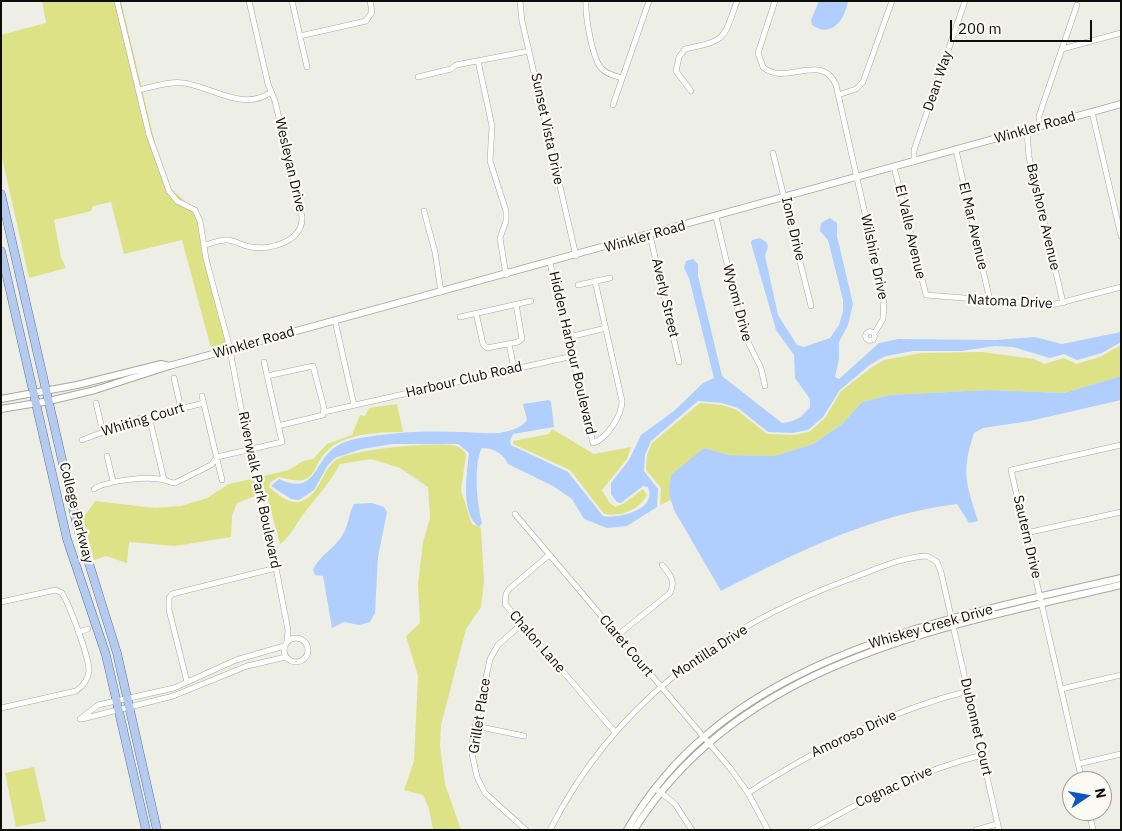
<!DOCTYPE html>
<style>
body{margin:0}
#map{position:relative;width:1122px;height:831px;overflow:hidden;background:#edeee6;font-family:"IBM Plex Sans",sans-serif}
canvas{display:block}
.frame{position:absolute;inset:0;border:2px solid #0d0d0a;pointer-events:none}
.north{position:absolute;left:1062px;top:771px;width:50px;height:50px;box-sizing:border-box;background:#fbfbf3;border:1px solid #9c9c96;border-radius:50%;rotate:78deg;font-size:14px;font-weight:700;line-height:20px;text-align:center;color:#0d0d0a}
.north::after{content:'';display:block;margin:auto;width:18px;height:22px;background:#0a57c1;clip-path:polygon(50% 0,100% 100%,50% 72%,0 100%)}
.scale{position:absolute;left:950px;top:20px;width:142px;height:22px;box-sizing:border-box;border:2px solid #0d0d0a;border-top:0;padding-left:6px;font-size:15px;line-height:18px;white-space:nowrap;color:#0d0d0a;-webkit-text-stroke:4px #fbfbf3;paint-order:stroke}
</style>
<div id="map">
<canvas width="1122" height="831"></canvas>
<div class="frame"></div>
<div class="north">N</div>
<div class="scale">200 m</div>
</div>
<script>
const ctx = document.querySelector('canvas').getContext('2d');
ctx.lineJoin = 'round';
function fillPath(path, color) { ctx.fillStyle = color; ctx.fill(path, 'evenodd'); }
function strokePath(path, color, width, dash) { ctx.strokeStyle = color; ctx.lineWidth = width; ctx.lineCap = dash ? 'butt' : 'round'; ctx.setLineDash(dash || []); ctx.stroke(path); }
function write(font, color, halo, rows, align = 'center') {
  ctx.font = font + ' "IBM Plex Sans",sans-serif'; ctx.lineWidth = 4.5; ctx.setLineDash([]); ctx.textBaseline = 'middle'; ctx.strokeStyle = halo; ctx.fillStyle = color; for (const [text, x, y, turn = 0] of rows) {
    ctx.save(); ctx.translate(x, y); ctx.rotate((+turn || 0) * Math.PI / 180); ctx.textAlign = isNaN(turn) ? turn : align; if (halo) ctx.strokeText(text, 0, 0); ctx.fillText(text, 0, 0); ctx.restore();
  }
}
const green = new Path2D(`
 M 42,1 L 121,1 L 158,156 L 170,188 L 197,212 L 208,262 L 232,347 L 212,352 L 182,240 L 124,254 L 111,202 L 93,206 L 91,211 L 54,220 L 61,257 L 66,268 L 29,278 L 1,153 L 1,35 L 46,23 Z
 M 1121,345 L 1121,376 L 1064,393 L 988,390 L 889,395 L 862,402 L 842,424 L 813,444 L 774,456 L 729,455 L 704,448 L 669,494 L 671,500 L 660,505 L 661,488 L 646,470 L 647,455 L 652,443 L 700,403 L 722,405 L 737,410 L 767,434 L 794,435 L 809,432 L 825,418 L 841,391 L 872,367 L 884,360 L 921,353 L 982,352 L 1034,359 L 1044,364 L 1064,358 L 1076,364 L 1100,357 Z
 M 397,404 L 403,432 C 382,432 353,433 334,445 C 307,463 323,490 279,477 L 271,482 L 269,487 C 276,493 288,504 299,502 C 321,496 320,472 336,460 C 352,449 439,441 457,446 C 461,448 464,451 466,454 L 461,491 L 472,524 L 481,528 L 484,581 L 481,607 L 466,629 L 441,725 L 440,746 L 445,784 L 461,830 L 433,830 L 429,809 L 423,795 L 404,790 L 414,761 L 418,676 L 406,636 L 420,623 L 418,584 L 423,542 L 430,518 L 428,487 L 400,468 L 371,459 L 340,464 C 328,486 316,497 302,516 C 295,526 290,537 280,544 L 266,492 L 237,503 L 232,516 L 231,537 L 175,546 L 129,542 L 127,563 L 106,556 L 94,560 L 83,518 L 95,501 L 155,508 L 181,506 L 207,498 L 229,484 L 289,470 L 303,461 L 313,459 L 327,444 L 352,435 L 360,415 L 365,416 L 369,408 Z
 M 552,429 L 594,454 L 631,447 L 627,459 L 602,490 L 609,502 L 615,507 L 623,504 L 643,489 L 647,495 C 639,510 621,517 604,514 L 570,470 L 513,444 L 513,441 L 549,434 Z
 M 34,767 L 46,821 L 16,827 L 5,773 Z`);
const water = new Path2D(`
 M 819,1 L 848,1 C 845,19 832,39 812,25 L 811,20 Z
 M 830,218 L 837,223 L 837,236 L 853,304 L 848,325 L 839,342 L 839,359 L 835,377 L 839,379 L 879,343 L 898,339 L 996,340 L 1035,337 L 1062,344 L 1121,332 L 1121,342 L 1102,353 L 1077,360 L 1064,354 L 1050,358 L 1013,347 L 995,346 L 961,351 L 913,351 L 886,356 L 871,364 L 840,390 L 823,417 L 808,430 L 793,433 L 768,432 L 738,408 L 722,403 L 698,401 L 651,441 L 645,455 L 644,471 L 658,489 L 657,507 L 627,526 L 607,528 L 584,519 L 572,499 L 553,486 L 508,464 C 504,454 493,448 482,448 C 473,464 477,505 482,523 L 479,527 C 460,513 467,473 469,453 L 458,444 L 392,444 L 362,449 L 335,458 L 328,465 L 314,490 L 299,500 L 291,499 L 271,486 L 279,479 C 317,497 313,460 337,446 C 349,438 368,437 381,435 C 407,431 436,431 462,432 C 475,432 492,435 504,432 C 513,430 522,427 527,420 L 523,404 L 549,400 L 551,402 L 554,427 L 513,434 L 510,441 L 511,445 L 568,472 L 603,516 C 618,519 658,510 648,487 L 643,486 L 621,503 L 617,502 L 611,494 L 611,483 L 629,460 L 641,435 L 674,411 L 703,383 L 714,378 L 689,278 L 684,268 L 686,261 L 693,259 L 698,264 L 698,276 L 722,376 L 782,423 C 797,421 801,418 810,407 L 810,399 L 795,378 L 794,355 L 776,330 L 751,243 L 752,240 L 760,238 L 766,242 L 768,246 L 765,256 L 778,315 L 797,345 L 804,347 L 830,338 L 839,325 L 843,311 L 843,300 L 828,240 L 820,231 L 821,223 Z
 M 1121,376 L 1121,400 L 1030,421 L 983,428 L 974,433 C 961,473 966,482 978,521 L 969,523 L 957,504 C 873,514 795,553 721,591 L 674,510 L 669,494 L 671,475 L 704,448 L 729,455 L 774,456 L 813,444 L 842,424 L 862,402 L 889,395 L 988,390 L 1064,393 Z
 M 372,503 L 384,507 L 387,512 L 378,557 L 375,613 L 370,622 L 359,625 L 344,622 L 332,628 L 323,576 L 315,575 L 313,570 C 320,554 338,547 345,530 C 349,522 349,513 354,504 Z`);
const minor = new Path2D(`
 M 117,1 L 149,135 L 169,191 L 177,201 L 195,210 L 200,221 L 206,259 L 229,345 L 249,450 L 276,568 L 288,630 L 287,641
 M 292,1 L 307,67
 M 520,1 L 522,21 L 576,256
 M 586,1 C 585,15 592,57 601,68 C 606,74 615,76 622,78
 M 775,1 L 758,53 L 763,67 C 785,87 822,51 836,85 L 884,298 L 883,319 L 874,334
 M 300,36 L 366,21 L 372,12 L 370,1
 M 1062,49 L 1121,33
 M 478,61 L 492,126 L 490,161 L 506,211 L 506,221 L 500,238 L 506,275
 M 418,77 L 451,69 L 456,65 L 529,51
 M 138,90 C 153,87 169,81 184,83 C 212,87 244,112 271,92
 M 691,91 L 676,71 L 679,57 L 685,49 C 726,40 723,41 737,1
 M 838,95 L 856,89 L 863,82 L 892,1
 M 613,105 L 649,1
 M 1092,112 L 1121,236
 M 1039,127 L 1039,116 L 1043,104 L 1077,5
 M 1027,131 L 1029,157 L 1063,303
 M 956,150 L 990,301
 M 773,153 L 811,306
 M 914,162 L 914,150 L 965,1
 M 894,167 L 926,295 L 1052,305 L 1121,287
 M 424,211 L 435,252 L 441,292
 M 716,217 L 743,332 L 761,368 L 765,386
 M 650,235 L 679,362
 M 205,245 C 213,243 221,239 228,240 C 236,241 243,246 251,247 C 270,251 303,241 302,217 L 275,101 L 268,84 L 249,1
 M 550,263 L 593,443 C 607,439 622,415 622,401 L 595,281
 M 578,285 L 610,278
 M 476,313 L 483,344 L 487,348 L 518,342 L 522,339 L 516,304
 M 460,317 L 531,301
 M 335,321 L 354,405
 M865.5 336a4.5 4.5 0 1 1 9 0a4.5 4.5 0 1 1-9 0Z
 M 569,337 L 606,328
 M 509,344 L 514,369
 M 267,376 L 313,366 L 324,408 L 323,415 L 278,426
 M 174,378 L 181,409
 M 202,396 L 222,480
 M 96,403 L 103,433
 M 324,412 L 573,356
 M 149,416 L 164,480
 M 82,440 L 138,419 L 204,403
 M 107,456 L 113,481
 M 94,489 C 108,480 149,476 164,480 C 169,481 170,483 175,483 L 211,465 L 217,457 L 282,442 L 264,362
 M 515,514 L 730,768 L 748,793 L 768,830
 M 1026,533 L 1121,512
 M 549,555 L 509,589 L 506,594 L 505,604 L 614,731
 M 1,602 L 56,590 L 62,593 C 70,606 89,657 89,671 C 88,680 83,686 76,691 L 1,708
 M 522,624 L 498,645 L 490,659 L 473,737 L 472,754 L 477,777 L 485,793 L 526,830
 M 78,632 L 88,629
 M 618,635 L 670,593 C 676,581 670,574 662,565
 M284 650a12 12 0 1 1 24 0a12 12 0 1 1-24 0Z
 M 187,682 L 169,610 L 169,598 L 172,594 L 276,568
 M 1061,689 L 1121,675
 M 80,719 L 98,705 L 174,688 L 236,660 L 284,646
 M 82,719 L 173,696 L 247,666 L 286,657
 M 476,726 L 524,736
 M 1078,764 L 1121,754
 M 1082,781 L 1011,470 L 1121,445
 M 655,788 L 675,804 L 692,830
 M 748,793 C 817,749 888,711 968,691
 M 1089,811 L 1093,830
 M 550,830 C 613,705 718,628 847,580 C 872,571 901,557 927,556 L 937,562 L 941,572 L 999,830
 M 811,830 C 866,798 920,771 982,755
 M 976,830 L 997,824`);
const tertiary = new Path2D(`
 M 1,399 L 77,385 L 161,364 L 169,366
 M 1,409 L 49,401 L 95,390 L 169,366 L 1121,104
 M 627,830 C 726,656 943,619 1121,578
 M 634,830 C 740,661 942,627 1121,585`);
const primary = new Path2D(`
 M 1,194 L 77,525 L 117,653 L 157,830
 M 1,251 L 67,539 L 106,655 L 146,830`);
const streetNames = [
 ["Dean Way",938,81,-71],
 ["Winkler Road",1035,128,-16],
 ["Sunset Vista Drive",547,129,78],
 ["Wesleyan Drive",290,165,77],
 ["Bayshore Avenue",1043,217,77],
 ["El Mar Avenue",973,226,77],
 ["Ione Drive",793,229,77],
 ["El Valle Avenue",910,232,77],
 ["Winkler Road",645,237,-16],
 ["Wilshire Drive",874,257,78],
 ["Averly Street",665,298,77],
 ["Natoma Drive",1010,302,3],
 ["Wyomi Drive",737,303,75],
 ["Winkler Road",254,343,-16],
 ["Hidden Harbour Boulevard",572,353,77],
 ["Harbour Club Road",464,380,-13],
 ["Whiting Court",143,420,-17],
 ["Riverwalk Park Boulevard",259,490,78],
 ["College Parkway",76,513,76],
 ["Sautern Drive",1027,537,77],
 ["Whiskey Creek Drive",931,627,-16],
 ["Chalon Lane",537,642,49],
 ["Claret Court",626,646,50],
 ["Montilla Drive",710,652,-33],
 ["Grillet Place",480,716,-81],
 ["Dubonnet Court",976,727,77],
 ["Amoroso Drive",854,734,-25],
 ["Cognac Drive",894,787,-24]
];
fillPath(green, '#dee286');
fillPath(water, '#b0cfff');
strokePath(minor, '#a7a8a0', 6);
strokePath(tertiary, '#a7a8a0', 8);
strokePath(primary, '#597196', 9);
strokePath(minor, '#fff', 5);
strokePath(tertiary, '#fff', 6);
strokePath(primary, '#b4caee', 8);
write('14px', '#0d0d0a', '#fbfbf3', streetNames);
</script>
